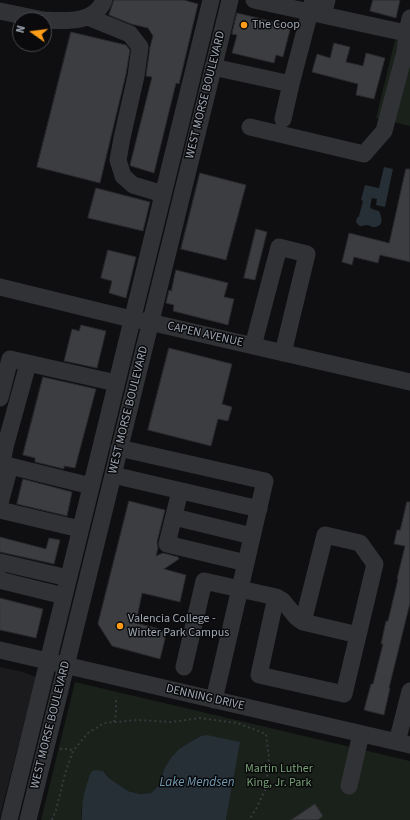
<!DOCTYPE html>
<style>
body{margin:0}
#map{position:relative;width:410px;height:820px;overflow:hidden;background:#0f0f11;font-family:"Source Sans 3",sans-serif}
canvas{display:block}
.north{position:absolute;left:12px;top:12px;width:40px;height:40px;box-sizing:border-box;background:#0a0a0c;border:1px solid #46494f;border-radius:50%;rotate:284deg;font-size:11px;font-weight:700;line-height:16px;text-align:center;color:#9fa7b3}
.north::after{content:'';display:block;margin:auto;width:14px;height:18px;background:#ff9d19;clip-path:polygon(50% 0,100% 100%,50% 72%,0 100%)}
</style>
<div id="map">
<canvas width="410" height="820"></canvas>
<div class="north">N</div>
</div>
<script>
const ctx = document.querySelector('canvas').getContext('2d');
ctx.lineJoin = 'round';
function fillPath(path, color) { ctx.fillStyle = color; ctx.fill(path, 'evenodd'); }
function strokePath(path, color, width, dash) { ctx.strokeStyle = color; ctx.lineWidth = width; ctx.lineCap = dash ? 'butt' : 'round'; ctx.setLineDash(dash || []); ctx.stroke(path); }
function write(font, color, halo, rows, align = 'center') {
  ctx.font = font + ' "Source Sans 3",sans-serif'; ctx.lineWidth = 3; ctx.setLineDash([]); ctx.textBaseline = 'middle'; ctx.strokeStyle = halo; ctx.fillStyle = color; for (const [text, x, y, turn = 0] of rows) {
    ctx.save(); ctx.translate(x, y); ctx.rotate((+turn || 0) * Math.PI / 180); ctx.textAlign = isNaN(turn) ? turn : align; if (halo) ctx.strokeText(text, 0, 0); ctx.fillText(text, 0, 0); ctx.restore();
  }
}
const built = new Path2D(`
 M 0,667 L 23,672 L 36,677 L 0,816 Z`);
const green = new Path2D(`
 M 395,40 L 410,44 L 410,126 L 376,118 Z
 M 75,682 L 410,761 L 410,820 L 226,820 L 234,773 L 201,736 L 190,742 L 179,749 L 164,769 L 160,784 L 151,793 L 140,794 L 128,791 L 109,778 L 103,771 L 88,779 L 81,812 L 82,820 L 41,820 Z`);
const water = new Path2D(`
 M 384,167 L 393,169 L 385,207 L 376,205 L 377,199 L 372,198 L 370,207 L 372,209 L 379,211 C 382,217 384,227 374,227 C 370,227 372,226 367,225 C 361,225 361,229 356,222 L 357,218 L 359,216 L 363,201 L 361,200 L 365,185 L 379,188 Z
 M 207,735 L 240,742 L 226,820 L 82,820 C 81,804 85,786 91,772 L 95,770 L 103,771 L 109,778 L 128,791 L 140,794 L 151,793 L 160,784 L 164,769 L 171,758 L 179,749 L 190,742 L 201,736 Z`);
const building = new Path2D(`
 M 114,0 L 184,0 L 198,4 L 179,84 L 176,83 L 154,173 L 131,166 L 130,165 L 152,77 L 146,76 L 150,47 L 153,36 L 148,28 L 131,24 L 109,15 Z
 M 373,0 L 400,0 L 396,18 L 370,11 Z
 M 237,13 L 291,26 L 283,57 L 276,55 L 274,63 L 232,53 L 237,35 L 232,34 Z
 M 71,32 L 126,45 L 130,50 L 126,74 L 100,183 L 37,167 Z
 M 334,43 L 350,47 L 346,62 L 363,66 L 366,53 L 385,58 L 374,99 L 356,95 L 358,84 L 312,72 L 317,54 L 330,58 Z
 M 406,169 L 410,169 L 410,262 L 380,255 L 378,263 L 354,257 L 352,265 L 342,262 L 349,233 L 389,243 Z
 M 200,173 L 246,185 L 226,260 L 181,249 Z
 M 96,188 L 150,202 L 143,231 L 88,218 Z
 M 256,229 L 267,232 L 255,280 L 244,278 Z
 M 108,250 L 136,257 L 126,298 L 109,293 L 112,281 L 101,278 Z
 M 176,270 L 228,283 L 224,297 L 234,299 L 228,325 L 173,311 L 174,305 L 166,303 L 169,290 L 171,291 Z
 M 81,325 L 106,331 L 97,368 L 64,361 L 72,329 L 79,331 Z
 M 169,348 L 232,364 L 222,404 L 232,407 L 228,421 L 218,419 L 211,446 L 148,430 Z
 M 43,377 L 96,389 L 75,468 L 64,466 L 64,469 L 35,462 L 35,458 L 23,455 Z
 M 23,479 L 72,492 L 67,516 L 17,504 Z
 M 129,501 L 165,510 L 157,542 L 158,548 L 156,556 L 163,553 L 178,557 L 179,559 L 164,569 L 186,575 L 180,602 L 142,593 L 136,623 L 167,631 L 160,659 L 112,646 L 98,624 Z
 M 407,502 L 410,502 L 410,603 L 389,688 L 390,688 L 384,715 L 364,710 L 371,684 L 373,684 L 383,644 L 381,644 L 386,621 L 388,621 L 398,579 L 397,579 L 405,546 L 394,544 L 397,530 L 400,530 Z
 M 0,537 L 46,549 L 49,538 L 60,540 L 54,564 L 0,552 Z
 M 0,598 L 43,609 L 36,638 L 0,630 Z
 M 315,804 L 323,816 L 318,820 L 291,820 Z`);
const path = new Path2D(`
 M 114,722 L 116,714 L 116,697
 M 60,749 L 69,749 L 73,751
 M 52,820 L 56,810 L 65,774 L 73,751 L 88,733 L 104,723 L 138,720 L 171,722 L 200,718 L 237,723 L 266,734 L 269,758 L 266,788 L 256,809 L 249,820`);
const minor = new Path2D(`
 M 254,0 L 410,34
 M 0,11 L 43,20
 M 323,15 L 327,0
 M 88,17 L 130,34 L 140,47 L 136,76 L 122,138 L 118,160 L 123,176 L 133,185 L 163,194
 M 44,20 C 65,21 95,24 104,0
 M 213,67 L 291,84 L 313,0
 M 283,119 L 291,84
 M 250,127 L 364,154 L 384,131 L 405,52 L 407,33 L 410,18
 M 0,287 L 123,317 L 158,324 L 410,382
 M 253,346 L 279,247 L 307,254 L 283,353
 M 28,364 L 5,447 L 2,464 L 91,486
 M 0,398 L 10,359 L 116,383
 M 119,448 L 265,481 L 214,700
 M 113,475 L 259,509
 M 180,491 L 167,544 L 246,563
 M 0,503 L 10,466
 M 0,510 L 80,529
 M 174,517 L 252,536
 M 0,562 L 68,578
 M 0,579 L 3,581 L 64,596
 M 276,597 L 283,601 L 296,617 L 303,622 L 358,635
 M 0,650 L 410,745
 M 184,667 L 204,581 L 276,597 L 259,675 L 344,694 L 375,564 L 360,543 L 325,535 L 303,622
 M 397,742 L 410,691
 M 349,786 L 361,734
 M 9,820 L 211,0
 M 28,820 L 230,0`);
const markers = [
 [244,25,4,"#ff9d19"],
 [120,626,4,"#ff9d19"]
];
const poiNames = [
 ["The Coop",252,25],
 ["Valencia College -",128,619],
 ["Winter Park Campus",128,633]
];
const streetNames = [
 ["WEST MORSE BOULEVARD",206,95,-76],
 ["CAPEN AVENUE",205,335,13],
 ["WEST MORSE BOULEVARD",129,410,-76],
 ["DENNING DRIVE",205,698,13],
 ["WEST MORSE BOULEVARD",51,725,-76]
];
const parkNames = [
 ["Martin Luther",279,769],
 ["King, Jr. Park",279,783]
];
const waterNames = [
 ["Lake Mendsen",197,783]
];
fillPath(built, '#1b1b1e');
fillPath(green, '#19211a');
fillPath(water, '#252f35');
fillPath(building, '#3b3d41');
strokePath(building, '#29292d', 1);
strokePath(path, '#36393d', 2, [2, 3]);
strokePath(minor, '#303236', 17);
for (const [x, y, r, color] of markers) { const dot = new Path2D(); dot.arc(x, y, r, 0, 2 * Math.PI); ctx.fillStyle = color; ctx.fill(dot); strokePath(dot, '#0a0a0c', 1.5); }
write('12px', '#9fa7b3', '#0a0a0c', poiNames, 'left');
write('12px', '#9fa7b3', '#0a0a0c', streetNames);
write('12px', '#75a074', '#0a0a0c', parkNames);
write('italic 13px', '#729ab2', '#0a0a0c', waterNames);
</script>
